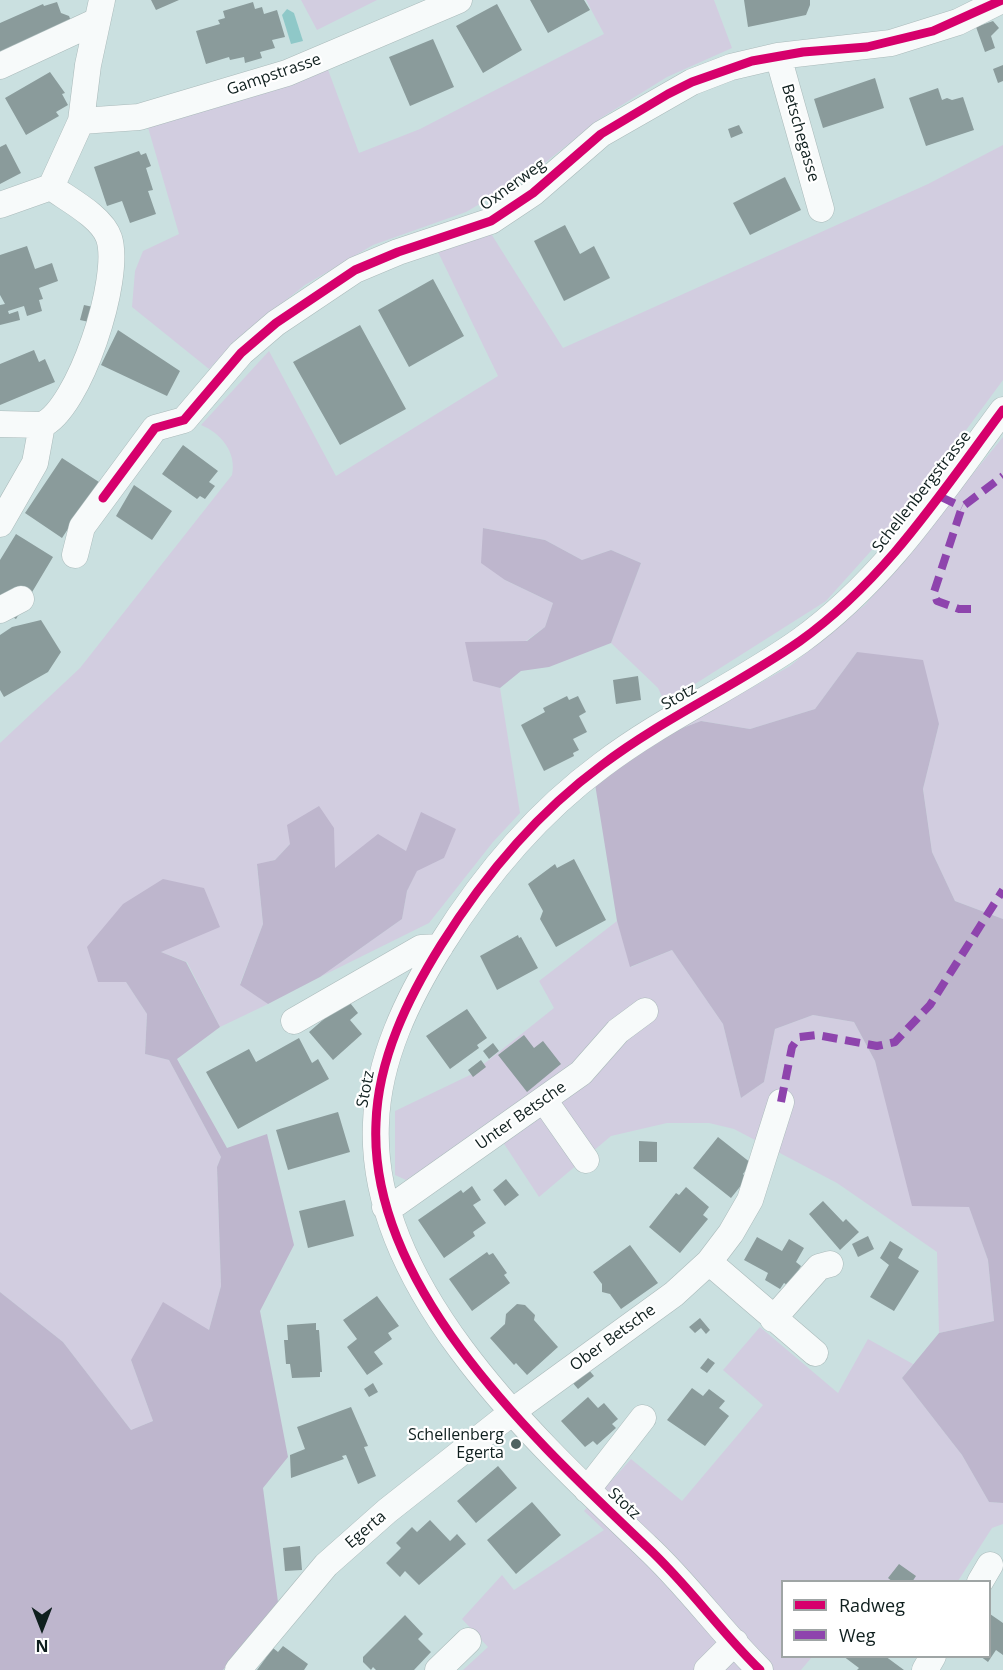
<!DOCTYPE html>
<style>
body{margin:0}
#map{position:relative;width:1003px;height:1670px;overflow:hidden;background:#cae0e0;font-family:"Open Sans",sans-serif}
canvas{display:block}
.legend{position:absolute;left:781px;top:1580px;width:210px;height:78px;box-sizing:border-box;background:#fff;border:2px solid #9fa5a5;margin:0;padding:8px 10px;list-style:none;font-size:18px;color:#0f1f1e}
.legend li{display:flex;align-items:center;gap:12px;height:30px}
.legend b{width:30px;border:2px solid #9fa5a5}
.north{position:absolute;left:12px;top:1598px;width:60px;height:60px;-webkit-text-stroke:4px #fff;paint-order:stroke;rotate:180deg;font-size:16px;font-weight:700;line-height:24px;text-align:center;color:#0f1f1e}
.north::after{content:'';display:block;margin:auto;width:21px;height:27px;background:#0f1f1e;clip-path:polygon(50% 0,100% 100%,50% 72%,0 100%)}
</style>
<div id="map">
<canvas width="1003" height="1670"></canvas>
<ul class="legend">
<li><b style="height:8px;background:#d6006c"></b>Radweg</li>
<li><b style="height:8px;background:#8e44ad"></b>Weg</li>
</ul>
<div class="north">N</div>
</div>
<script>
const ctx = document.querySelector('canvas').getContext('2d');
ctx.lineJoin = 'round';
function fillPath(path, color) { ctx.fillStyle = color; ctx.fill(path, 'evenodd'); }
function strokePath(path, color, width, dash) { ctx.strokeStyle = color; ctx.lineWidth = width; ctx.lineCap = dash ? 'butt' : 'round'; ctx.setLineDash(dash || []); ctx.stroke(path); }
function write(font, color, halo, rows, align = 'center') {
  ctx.font = font + ' "Open Sans",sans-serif'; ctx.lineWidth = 4.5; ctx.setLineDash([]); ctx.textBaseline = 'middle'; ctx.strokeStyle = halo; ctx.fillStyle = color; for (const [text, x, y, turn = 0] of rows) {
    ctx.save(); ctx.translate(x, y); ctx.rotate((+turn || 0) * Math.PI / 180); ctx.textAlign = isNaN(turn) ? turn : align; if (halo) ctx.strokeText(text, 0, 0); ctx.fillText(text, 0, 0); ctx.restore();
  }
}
const green = new Path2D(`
 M 301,0 L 377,0 L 317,30 Z
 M 586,0 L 714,0 L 732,48 L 667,77 L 601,118 L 531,174 L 466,212 L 373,245 L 305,285 L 241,336 L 209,369 L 132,307 L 135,271 L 143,251 L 179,234 L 147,124 L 327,67 L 359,153 L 420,129 L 604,34 Z
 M 1003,145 L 1003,380 L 905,513 L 826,601 L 665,703 L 658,688 L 611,643 L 641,563 L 611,550 L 582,560 L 545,540 L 483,528 L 505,580 L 553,603 L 545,627 L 473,680 L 500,688 L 520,813 L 493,842 L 429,923 L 320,977 L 402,919 L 407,891 L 417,870 L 444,858 L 406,851 L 334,869 L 334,828 L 290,844 L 275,860 L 257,865 L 263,924 L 240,984 L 268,1004 L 220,1027 L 187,962 L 161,952 L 204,888 L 126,982 L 147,1014 L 145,1054 L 169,1060 L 221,1157 L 217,1167 L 221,1286 L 209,1330 L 131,1360 L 153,1421 L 131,1430 L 63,1342 L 0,1292 L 0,743 L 80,668 L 232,475 C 237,453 221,433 201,425 L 269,351 L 336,476 L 498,376 L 438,252 L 490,232 L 563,348 L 928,184 Z
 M 1003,437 L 1003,919 L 955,901 L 932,852 L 923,789 L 939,724 L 857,652 L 815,709 L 750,729 L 701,721 L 677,730 L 790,666 L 866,604 Z
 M 617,921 L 631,967 L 672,950 L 723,1024 L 741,1098 L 764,1082 L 775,1029 L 813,1015 L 854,1022 L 875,1061 L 894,1128 L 969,1206 L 988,1260 L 994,1321 L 939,1333 L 937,1252 L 837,1183 L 734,1129 L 709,1123 L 667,1123 L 611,1136 L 539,1197 L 491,1124 L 406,1180 L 395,1175 L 395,1111 L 470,1075 L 554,1008 L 539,981 Z
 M 760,1327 L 838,1393 L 868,1339 L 913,1364 L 902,1378 L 962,1455 L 989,1502 L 1003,1503 L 1003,1524 L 992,1528 L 958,1581 L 782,1582 L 782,1656 L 812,1657 L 801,1670 L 463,1670 L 488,1647 L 462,1619 L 502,1575 L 514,1590 L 604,1530 L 584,1511 L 631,1459 L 682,1501 L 763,1405 L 723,1370 Z`);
const forest = new Path2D(`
 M 483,528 L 545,540 L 582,560 L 611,550 L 641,563 L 611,643 L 549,667 L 521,671 L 500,688 L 473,681 L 465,642 L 527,641 L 545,627 L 553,603 L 505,580 L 481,563 Z
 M 857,652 L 923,660 L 939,724 L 923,789 L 932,852 L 955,901 L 1003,919 L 1003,1503 L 989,1502 L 962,1455 L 902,1378 L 939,1333 L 994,1321 L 988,1260 L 969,1207 L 912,1206 L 875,1061 L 854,1022 L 813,1015 L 775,1029 L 764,1082 L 741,1098 L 723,1024 L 672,950 L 630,967 L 617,921 L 595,784 L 651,740 L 701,721 L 750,729 L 815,709 Z
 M 319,806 L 334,828 L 335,868 L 378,834 L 406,851 L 421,812 L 456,829 L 444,858 L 417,871 L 407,891 L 402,919 L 320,977 L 268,1004 L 240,985 L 263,924 L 257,864 L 275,860 L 290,844 L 287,825 Z
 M 163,879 L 204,888 L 220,927 L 161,952 L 186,962 L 220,1027 L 177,1059 L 227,1148 L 267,1134 L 294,1245 L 260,1311 L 288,1457 L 263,1488 L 278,1602 L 223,1670 L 0,1670 L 0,1292 L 63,1342 L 131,1430 L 153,1421 L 131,1360 L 163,1302 L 209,1330 L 221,1286 L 217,1167 L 221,1157 L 169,1060 L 145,1054 L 147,1014 L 126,982 L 98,982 L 87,947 L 123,904 Z`);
const water = new Path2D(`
 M 287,9 L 294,13 L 303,41 L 291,44 L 282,15 Z`);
const building = new Path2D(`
 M 151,0 L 179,0 L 156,10 Z
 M 530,0 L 584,0 L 590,10 L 548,33 Z
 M 744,0 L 810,0 L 810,5 L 806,15 L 748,27 Z
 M 57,2 L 61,13 L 69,16 L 73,26 L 8,55 L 0,52 L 0,23 L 43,4 L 44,6 Z
 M 253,2 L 255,9 L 262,7 L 264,14 L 277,10 L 285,37 L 272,40 L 275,48 L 260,52 L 262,58 L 245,63 L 244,57 L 230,60 L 229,57 L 206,64 L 196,31 L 220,24 L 218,20 L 225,18 L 223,11 Z
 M 497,4 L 522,50 L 483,73 L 456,26 Z
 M 993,21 L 999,28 L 991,36 L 995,48 L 985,52 L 976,27 Z
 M 433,39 L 454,87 L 410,106 L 389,57 Z
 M 1003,65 L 1003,81 L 998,83 L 993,69 Z
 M 50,72 L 65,93 L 62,94 L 68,105 L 56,112 L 59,116 L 26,135 L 5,98 Z
 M 875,78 L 884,108 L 823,128 L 814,99 Z
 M 938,88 L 942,100 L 947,98 L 952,100 L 963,97 L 974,130 L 926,146 L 909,98 Z
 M 739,125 L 743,133 L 731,138 L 728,129 Z
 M 6,144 L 21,173 L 0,184 L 0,147 Z
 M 139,151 L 141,155 L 146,153 L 151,166 L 146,168 L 153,190 L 148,191 L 156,214 L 130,223 L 122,201 L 107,206 L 94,167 Z
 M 785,177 L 801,210 L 750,235 L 733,203 Z
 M 565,225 L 580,254 L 594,246 L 610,278 L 564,301 L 534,241 Z
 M 27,246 L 35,269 L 52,263 L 58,281 L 39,288 L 43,299 L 39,300 L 42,311 L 27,316 L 24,306 L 8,311 L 9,314 L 18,311 L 20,320 L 0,325 L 0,305 L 5,304 L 0,295 L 0,255 Z
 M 433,279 L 464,336 L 409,367 L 378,310 Z
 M 84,305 L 93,307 L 89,322 L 80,320 Z
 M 360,325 L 406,409 L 340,445 L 293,362 Z
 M 118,330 L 180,371 L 167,396 L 101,365 Z
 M 34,350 L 39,362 L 45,359 L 55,382 L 0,405 L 0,364 Z
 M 183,445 L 218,471 L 209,482 L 215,486 L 205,499 L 200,496 L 197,499 L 162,474 Z
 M 62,458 L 99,482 L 62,538 L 25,513 Z
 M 134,485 L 172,511 L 152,540 L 116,516 Z
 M 16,534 L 53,557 L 16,619 L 0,610 L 0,560 Z
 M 41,620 L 61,652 L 48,672 L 4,697 L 0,690 L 0,635 L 12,627 Z
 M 638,676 L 641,700 L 616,704 L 613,680 Z
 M 567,696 L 569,700 L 578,696 L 586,712 L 579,716 L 587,732 L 573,739 L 579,750 L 573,753 L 574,756 L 544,771 L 521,725 L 545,712 L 543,708 Z
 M 574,859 L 606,920 L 556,947 L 540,919 L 543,911 L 528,884 L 555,864 L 557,868 Z
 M 518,935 L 519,938 L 521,937 L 538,968 L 497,990 L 480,956 Z
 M 347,999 L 358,1013 L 350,1020 L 362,1034 L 333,1060 L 309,1032 Z
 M 467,1009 L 487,1038 L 477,1045 L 479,1048 L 450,1069 L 426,1036 Z
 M 524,1035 L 534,1048 L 543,1041 L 561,1064 L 527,1092 L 498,1055 Z
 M 299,1038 L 312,1063 L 318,1059 L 329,1079 L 238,1129 L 206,1072 L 249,1049 L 256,1062 Z
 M 493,1043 L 499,1051 L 489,1059 L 483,1051 Z
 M 481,1060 L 486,1067 L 473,1077 L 468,1070 Z
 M 338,1112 L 350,1152 L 288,1170 L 276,1130 Z
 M 718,1137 L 751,1163 L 743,1174 L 747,1178 L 731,1198 L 693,1168 Z
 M 639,1141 L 657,1142 L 657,1162 L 639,1162 Z
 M 506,1179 L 519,1195 L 505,1206 L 493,1190 Z
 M 472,1186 L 481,1200 L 473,1205 L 486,1223 L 473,1232 L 475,1236 L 444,1258 L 418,1220 L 461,1190 L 463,1193 Z
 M 686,1187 L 709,1207 L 703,1215 L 708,1219 L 680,1253 L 649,1227 L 676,1193 L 679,1195 Z
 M 345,1200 L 354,1236 L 308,1248 L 299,1211 Z
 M 823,1201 L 843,1222 L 846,1219 L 859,1232 L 840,1250 L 809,1214 Z
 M 868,1236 L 874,1249 L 858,1257 L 852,1244 Z
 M 757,1237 L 782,1251 L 789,1239 L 804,1248 L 796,1262 L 801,1266 L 789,1286 L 784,1283 L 780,1289 L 765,1280 L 768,1273 L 744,1260 Z
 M 890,1241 L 903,1249 L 898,1258 L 919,1271 L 894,1311 L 870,1297 L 889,1265 L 880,1258 Z
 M 630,1245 L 658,1283 L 621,1309 L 610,1294 L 602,1292 L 602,1284 L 593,1272 Z
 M 487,1252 L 489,1255 L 493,1253 L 507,1273 L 504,1275 L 510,1283 L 472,1311 L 449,1279 Z
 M 377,1296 L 399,1326 L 388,1333 L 392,1339 L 374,1352 L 383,1364 L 367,1375 L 347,1347 L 357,1339 L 343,1320 Z
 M 517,1304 L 525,1305 L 535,1315 L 534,1320 L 558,1347 L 527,1375 L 516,1363 L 514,1365 L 490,1338 L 505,1324 L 506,1314 Z
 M 700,1318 L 710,1330 L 706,1334 L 701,1328 L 695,1333 L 689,1327 Z
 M 316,1323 L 316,1330 L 319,1330 L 322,1372 L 320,1372 L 320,1377 L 292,1378 L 290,1364 L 286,1364 L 284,1340 L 288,1340 L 287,1325 Z
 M 708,1358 L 715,1363 L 707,1373 L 700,1368 Z
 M 588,1369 L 594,1376 L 578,1389 L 572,1382 Z
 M 373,1383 L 378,1392 L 369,1397 L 364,1389 Z
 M 692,1388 L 703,1396 L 709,1389 L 725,1401 L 719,1408 L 729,1416 L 705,1446 L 667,1420 Z
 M 588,1397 L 598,1408 L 604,1403 L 618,1419 L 612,1424 L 616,1428 L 597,1445 L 593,1441 L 585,1447 L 561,1421 Z
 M 351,1407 L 368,1446 L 364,1447 L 376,1476 L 358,1484 L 346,1455 L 342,1456 L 344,1459 L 291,1478 L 290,1455 L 305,1449 L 297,1427 Z
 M 498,1466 L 517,1488 L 476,1523 L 457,1501 Z
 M 532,1502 L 561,1535 L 516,1574 L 487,1540 Z
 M 430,1520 L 450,1541 L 457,1534 L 466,1544 L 419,1585 L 405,1571 L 400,1577 L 386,1563 L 401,1548 L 396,1543 L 412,1527 L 417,1532 Z
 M 300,1546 L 302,1570 L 285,1571 L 283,1548 Z
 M 899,1564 L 916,1576 L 912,1582 L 893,1582 L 888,1578 Z
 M 990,1614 L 1003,1623 L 1003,1655 L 996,1650 L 988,1662 L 980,1656 L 990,1656 Z
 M 405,1615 L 423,1634 L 418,1639 L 431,1652 L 414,1670 L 376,1670 L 373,1667 L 371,1670 L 363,1662 L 363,1657 Z
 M 283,1646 L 308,1664 L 304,1670 L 257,1670 L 273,1648 L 278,1652 Z
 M 843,1656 L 885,1656 L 904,1670 L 857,1670 L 859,1668 Z`);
const minor = new Path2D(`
 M 778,56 L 821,209
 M 0,66 L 97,21
 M 81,121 L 139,117 L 287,73 L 459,0
 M 51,187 L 81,121 L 88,65 L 102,0
 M 0,205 L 51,187
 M 0,424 L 42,425
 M 0,524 L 35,463 L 42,425 C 79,409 122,278 109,238 C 102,217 69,200 51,187
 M 75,555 L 82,527 L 155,428 L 184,420 L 241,353 L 276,323 L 355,270 L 398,252 L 491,221 L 533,193 L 601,134 L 692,82 L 731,67 L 778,56 L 891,43 L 958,22 L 1002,0
 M 0,610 L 21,599
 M 294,1021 L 421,948 L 440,947
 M 544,1100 L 586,1160
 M 385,1207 L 397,1203 L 581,1073 L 618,1031 L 645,1011
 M 709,1262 L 815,1353
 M 773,1319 L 819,1267 L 830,1264
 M 587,1490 L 643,1418
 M 980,1582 L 990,1565
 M 238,1670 L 326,1565 L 387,1511 L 524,1403 L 674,1294 L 709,1262 L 731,1233 L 750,1200 L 781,1102
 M 438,1670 L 468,1641
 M 707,1670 L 735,1642
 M 760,1670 C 720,1631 688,1585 647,1547 C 537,1442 368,1288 376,1123 C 378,1059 408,998 441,945 C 484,876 537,813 602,765 C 664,718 736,686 800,641 C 886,579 941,493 1003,410
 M 925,1670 L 933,1656`);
const quiet = new Path2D(`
 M 941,497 L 962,507
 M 971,609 L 959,609 L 937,601 L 934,592 L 962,507 L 1003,476
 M 781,1102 L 792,1047 L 799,1037 L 817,1035 L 877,1046 L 895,1042 L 930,1005 L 1003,890`);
const cycleway = new Path2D(`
 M 103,498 L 155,428 L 184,420 L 241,353 L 276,323 L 355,270 L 398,252 L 491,221 L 533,193 L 601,134 L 668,94 L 692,82 L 752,61 L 803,52 L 867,47 L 933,31 L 1002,0
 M 760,1670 C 720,1631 688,1585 647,1547 C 537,1442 368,1288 376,1123 C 378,1059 408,998 441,945 C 484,876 537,813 602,765 C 664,718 736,686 800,641 C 886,579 941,493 1003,410`);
const markers = [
 [516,1444,6,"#506362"]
];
const streetNames = [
 ["Gampstrasse",274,75,-19],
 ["Betschegasse",800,133,74],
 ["Oxnerweg",513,185,-36],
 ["Schellenbergstrasse",922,492,-52],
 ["Stotz",679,697,-30],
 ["Stotz",366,1089,-79],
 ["Unter Betsche",521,1116,-35],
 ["Ober Betsche",613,1338,-36],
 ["Stotz",624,1504,43],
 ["Egerta",366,1530,-41]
];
const poiNames = [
 ["Schellenberg",504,1435],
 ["Egerta",504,1453]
];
fillPath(green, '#d2cde0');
fillPath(forest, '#beb6cd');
fillPath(water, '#8fc8c8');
fillPath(building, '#8a9b9b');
strokePath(minor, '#aababa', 27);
strokePath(minor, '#f7fafa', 26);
strokePath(quiet, '#8e44ad', 8, [15, 8]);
strokePath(cycleway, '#d6006c', 9);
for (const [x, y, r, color] of markers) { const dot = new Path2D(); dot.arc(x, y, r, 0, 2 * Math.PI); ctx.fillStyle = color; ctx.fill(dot); strokePath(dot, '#fff', 2); }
write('16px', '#0f1f1e', '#fff', streetNames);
write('16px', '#0f1f1e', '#fff', poiNames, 'right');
</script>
